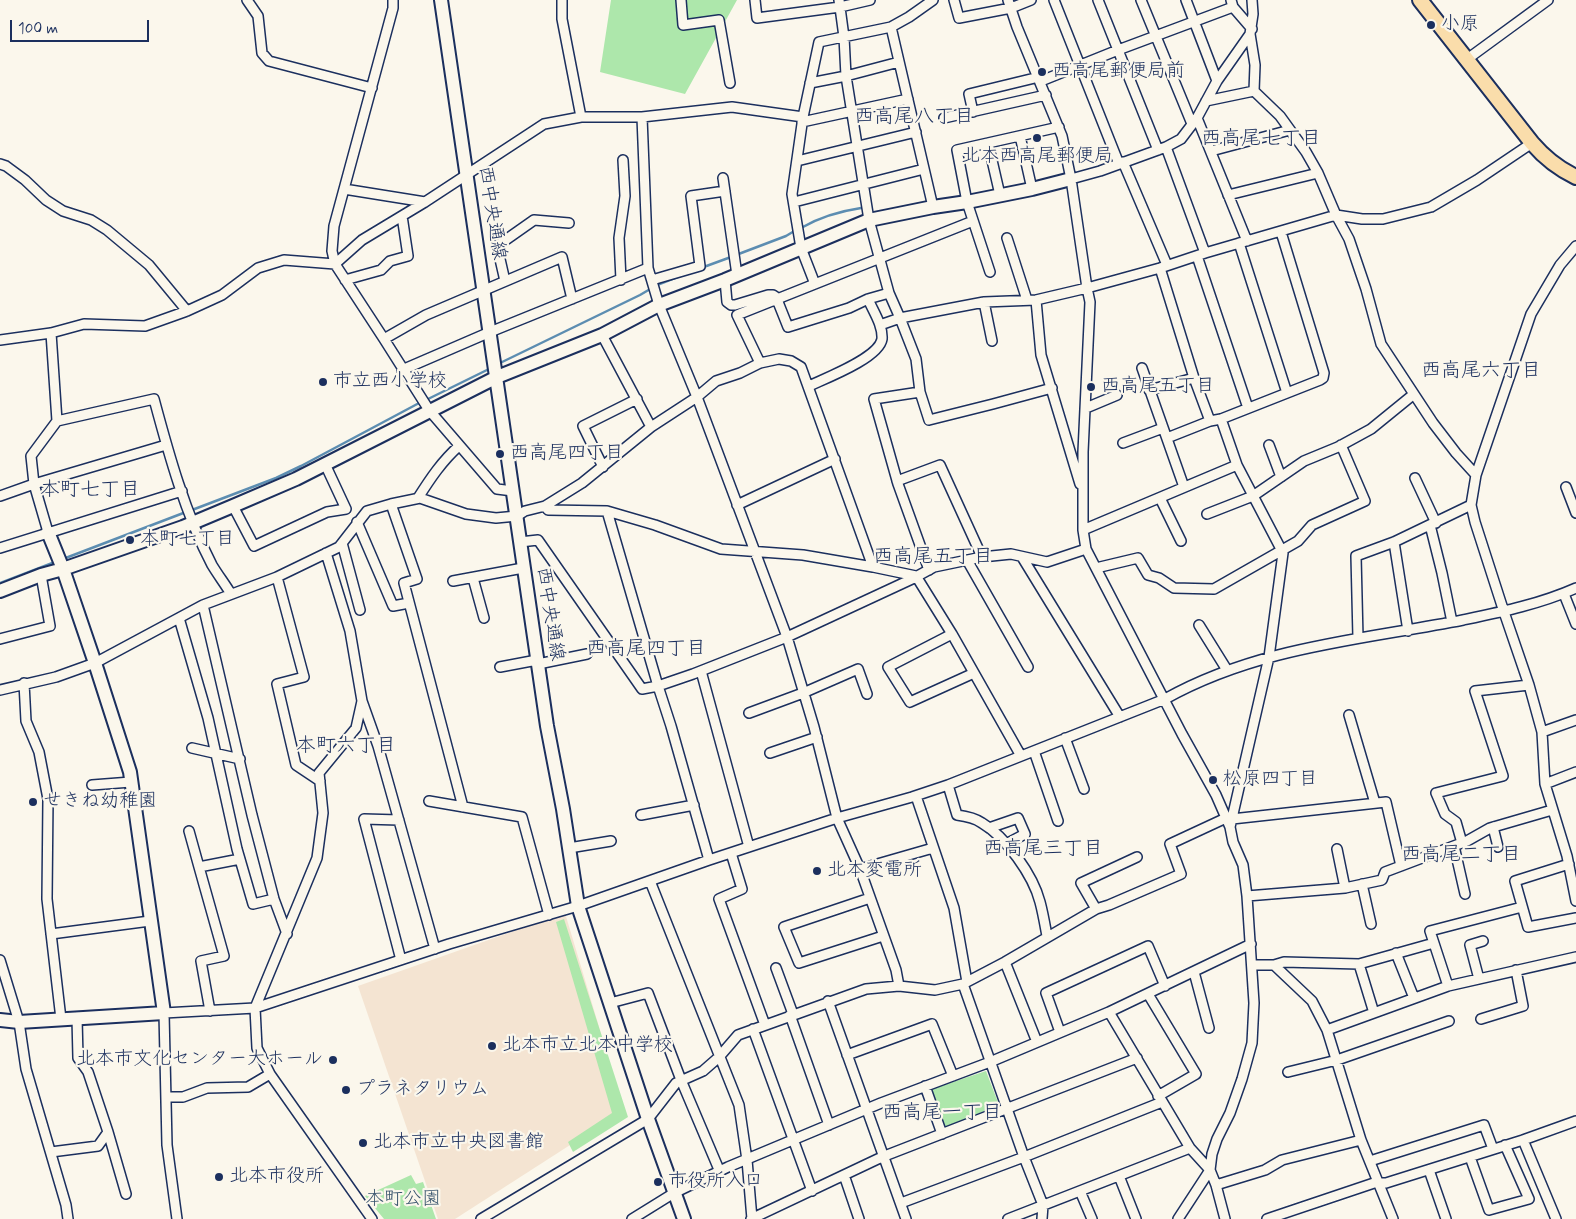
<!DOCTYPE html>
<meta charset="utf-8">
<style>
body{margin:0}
#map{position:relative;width:1576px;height:1219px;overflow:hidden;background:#fbf7ec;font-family:Mynerve,sans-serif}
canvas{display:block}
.scale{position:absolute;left:10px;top:20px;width:139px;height:22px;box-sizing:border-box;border:2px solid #1b2f5e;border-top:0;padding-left:6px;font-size:15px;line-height:18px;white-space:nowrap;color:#1b2f5e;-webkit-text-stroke:4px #fbf7ec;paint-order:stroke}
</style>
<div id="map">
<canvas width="1576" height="1219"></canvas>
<div class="scale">100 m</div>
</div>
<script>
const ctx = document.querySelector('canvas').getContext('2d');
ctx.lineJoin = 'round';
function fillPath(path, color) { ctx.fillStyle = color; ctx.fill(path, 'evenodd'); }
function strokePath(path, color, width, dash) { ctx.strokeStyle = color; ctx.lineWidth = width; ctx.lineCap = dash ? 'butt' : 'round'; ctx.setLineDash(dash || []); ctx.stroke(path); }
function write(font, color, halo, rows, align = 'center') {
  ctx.font = font + ' Mynerve,"Klee One",sans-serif'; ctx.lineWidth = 4.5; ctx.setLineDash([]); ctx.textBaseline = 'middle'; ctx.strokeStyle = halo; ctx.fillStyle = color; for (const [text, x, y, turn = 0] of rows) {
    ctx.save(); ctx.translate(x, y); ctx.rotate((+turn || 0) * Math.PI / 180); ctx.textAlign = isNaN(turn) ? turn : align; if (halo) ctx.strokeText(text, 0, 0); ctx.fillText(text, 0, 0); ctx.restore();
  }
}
const built = new Path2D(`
 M 565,913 L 623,1107 L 623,1111 L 455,1219 L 438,1219 L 358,986 Z`);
const green = new Path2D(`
 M 611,0 L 737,0 L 685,94 L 600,72 Z
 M 564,919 L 628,1117 L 573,1152 L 568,1142 L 612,1113 L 556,922 Z
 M 986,1071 L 999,1105 L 943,1128 L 932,1089 Z
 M 411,1175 L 416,1184 L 423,1182 L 436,1219 L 384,1219 L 365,1196 Z`);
const stream = new Path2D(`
 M 801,228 C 818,218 841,211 861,208
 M 736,255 L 786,236 L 796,230
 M 701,268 L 731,257
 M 498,364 L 640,295 L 657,285 L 680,276
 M 426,400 L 491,368
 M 192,510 L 276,478 L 301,466 L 421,402
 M 63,559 L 186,512
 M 0,583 L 55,562`);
const street = new Path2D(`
 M 247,0 L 258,16 L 262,53 L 269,61 L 372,88
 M 393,0 L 393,8 L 334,226 L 332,251 L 335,264 L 384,339 L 429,410 L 497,489 L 513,491
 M 562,0 L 562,19 L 581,117
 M 681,0 L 683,25 L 719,20 L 730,83
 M 755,0 L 757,18 L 840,7 L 870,0
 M 954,0 L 959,18 L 1011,8 L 1031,0
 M 1008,0 L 1017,27 L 1062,136 L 1071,179 L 1087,288 L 1090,302 L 1083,452 L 1083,530 L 1086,549 L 1182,734 L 1216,795 L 1230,827 L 1233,842 L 1243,865 L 1247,896 L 1254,1003 L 1252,1043 L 1242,1079 L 1230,1113 L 1217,1139 L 1212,1154 L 1210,1170 L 1178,1219
 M 1054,0 L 1119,164
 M 1098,0 L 1158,150
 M 1141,0 L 1192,124
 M 1186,0 L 1217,81
 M 1231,0 L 1233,7 L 1252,29
 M 1252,0 L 1253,14 L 1250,34 L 1255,65 L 1254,91 L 1280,116 L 1306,152 L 1318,173 L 1336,215 L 1349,239 L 1366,289 L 1381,344 L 1433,423 L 1456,453 L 1476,475
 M 891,27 L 933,207
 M 1466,60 L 1548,0
 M 1041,81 L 1118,50 L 1233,7
 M 810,83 L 846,76 L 899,62
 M 1206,101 L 1254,91
 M 973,112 L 969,94 L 1039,77
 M 642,117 L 648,268 L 659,305 L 697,397 L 787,637 L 814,727 L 837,818 L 860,869 L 896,970 L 899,986
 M 944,118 L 1046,95
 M 1197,118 L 1247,241
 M 802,122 L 908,99
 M 1020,136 L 1032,189
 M 988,143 L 1000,195
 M 1166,147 L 1205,253
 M 1211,151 L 1290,130
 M 797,161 L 916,132
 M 1123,162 L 1167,265
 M 0,164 L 6,166 L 25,180 L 46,200 L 63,211 L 91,220 L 107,230 L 149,265 L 187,311
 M 723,178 L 737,275
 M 1071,179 L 1100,171 L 1166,147 L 1181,139 L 1197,118 L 1217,81 L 1250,34
 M 344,189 L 425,202
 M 1228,195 L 1318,173
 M 794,202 L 924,169
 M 1007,238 L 1027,300
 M 1239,243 L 1287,393
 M 1576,246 L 1560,265 L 1531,314 L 1476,475 L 1471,505 L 1475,522 L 1504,612 L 1529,685 L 1542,732 L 1545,784 L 1567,856 L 1576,901
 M 1197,256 L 1248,408
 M 1160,268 L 1194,378 L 1210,421 L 1221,419 L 1320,380 L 1323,378 L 1324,373 L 1281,232
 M 990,272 L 967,202 L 957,150 L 1059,127
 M 345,280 L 381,270 L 390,261 L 408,256 L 402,216
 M 621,280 L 619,238 L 625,196 L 623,160
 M 652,280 L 700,266 L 691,196 L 725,191
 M 725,280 L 727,302 L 731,305 L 735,305 L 768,295 L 773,295 L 776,297 L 788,327 L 849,308 L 868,299 L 889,293 L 869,220 L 846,76 L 844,37 L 839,0
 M 505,281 L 497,246 L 534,220 L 569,223
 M 815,284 L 801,248 L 792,194 L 803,117 L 819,42 L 891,27 L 909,17 L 933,0
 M 889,293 L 900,318 L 916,359 L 920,392 L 929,420 L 993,404 L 1052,388
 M 1036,300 L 1041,355 L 1080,484
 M 984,302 L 992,341
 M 880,325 L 900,318 L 984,302 L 1036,300 L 1087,288 L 1160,268 L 1205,253 L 1336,215 L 1362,219 L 1383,219 L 1431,207 L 1477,180 L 1532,143
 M 51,333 L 57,421
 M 602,335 L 651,427
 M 384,339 L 426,315 L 562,257 L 572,299
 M 0,340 L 51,333 L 84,324 L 145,326 L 187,311 L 222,295 L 258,268 L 284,260 L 335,264 L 362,240 L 425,202 L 544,124 L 581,117 L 642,117 L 732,107 L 803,117
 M 760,363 L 737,315 L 973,221
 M 1142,368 L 1184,487
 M 402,370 L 490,332 L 648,268
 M 809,386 C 826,378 879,358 882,339 C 883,325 873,311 868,299
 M 1149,390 L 1194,378
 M 920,392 L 874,399 L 898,484 L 929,570
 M 1086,408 L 1117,395
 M 1167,438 L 1210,421
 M 1123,443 L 1163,428
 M 1269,445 L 1281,477
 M 603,467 L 583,426 L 637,399
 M 1415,478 L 1436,523
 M 897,481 L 940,465 L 982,557
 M 1566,487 L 1576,513
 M 0,496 L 34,484 L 166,445
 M 418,498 C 430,479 442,461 459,446
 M 1160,498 L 1181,541
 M 391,504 L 417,579 L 404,583 L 463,807
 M 737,505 L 835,459
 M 233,506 L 254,546 L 327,512 L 346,509 L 325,464
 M 545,506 L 548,510 L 607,511 L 655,525 L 721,549 L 803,555 L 873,567 L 916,576 L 952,634 L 1021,756
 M 1207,514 L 1253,496 L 1304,461 L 1338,447 L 1371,429 L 1414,394
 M 357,522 L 393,606 L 409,603
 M 1430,525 L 1442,573 L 1452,622
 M 1083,530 L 1237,465 L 1221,419
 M 48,532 L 34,484 L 31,456 L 57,421 L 154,399 C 169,455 185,513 212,565 C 218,575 225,584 231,594
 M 520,542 L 538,540 L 642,689 L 658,686 L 607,511
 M 1394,542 L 1408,631
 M 342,543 L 360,610
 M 0,548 L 182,491
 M 326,553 L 350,631 L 362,701 L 378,746 L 435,949
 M 1022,557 L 1120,717
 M 967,560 L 1028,667
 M 1096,568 L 1138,558 L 1148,575 L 1159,578 L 1174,588 L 1214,589 L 1298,541 L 1312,525 L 1365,501 L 1341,445
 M 277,577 L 304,677 L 277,684 L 296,765 L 320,781
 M 473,578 L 484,618
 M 453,581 L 523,568
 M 1564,594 L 1576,624
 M 203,605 L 252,815 L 274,899 L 287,934
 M 179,618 L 208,718 L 237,849 L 253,904 L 274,899
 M 1199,625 L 1227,670
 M 952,634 L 888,667 L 910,702 L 974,673
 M 1358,638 L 1356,556 L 1394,542 L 1471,505
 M 0,639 L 50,626 L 41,575
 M 538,664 L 587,654
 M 500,667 L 537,660
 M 701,671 L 749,847
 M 24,683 L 26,721 L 39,752 L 48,799 L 47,899 L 61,1019
 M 0,690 L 56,677 L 95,663 L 203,605 L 277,577 L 339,547 L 367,511 L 391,504 L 420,498 L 466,514 L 496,518 L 517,516 L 525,511 L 545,506 L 582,483 L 651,427 L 697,397 L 716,381 L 740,373 L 760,363 L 779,359 L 791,361 L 801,367 L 873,567
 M 362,701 L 356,728 L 319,773 L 323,813 L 317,858 L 255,1008 L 257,1048 L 270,1074 L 372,1219
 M 749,713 L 803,693 L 858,669 L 867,694
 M 1349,715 L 1375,803
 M 1542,732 L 1576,720
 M 1065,738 L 1084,789
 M 192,748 L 240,759
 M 1034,751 L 1058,821
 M 770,753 L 817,737
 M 1545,784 L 1576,772
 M 92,785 L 131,782
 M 948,785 L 957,815 C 965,816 975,818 982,823 C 1006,837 1033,875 1040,902 C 1043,913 1045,925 1047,936
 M 916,796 L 954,908 L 967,982
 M 429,801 L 522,817 L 549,915
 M 641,815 L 694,805
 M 1232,819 L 1386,802 L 1401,866
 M 399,820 L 364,819 L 401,960
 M 1230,827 L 1269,657 L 1283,553 L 1237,465
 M 1493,827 L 1498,847
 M 989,828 L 1018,818 L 1025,834 L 1006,844
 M 189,831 L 199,867 L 240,859
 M 1462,843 L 1456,822 L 1445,814 L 1436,793 L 1503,776 L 1475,691 L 1529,685
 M 1454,846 L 1465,894
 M 569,848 L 611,841
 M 1337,849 L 1345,888
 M 731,853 L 742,889 L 719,899 L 765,1025
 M 709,860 L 671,726 L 658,686 L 693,674 L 787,637 L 912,579 L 934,567 L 982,557 L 1011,554 L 1047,562 L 1086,549
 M 1569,864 L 1515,881 L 1528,927 L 1576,918
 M 199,867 L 224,956 L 201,961 L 210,1011
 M 860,869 L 933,848
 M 650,881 L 739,1105 L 747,1160 L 752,1219
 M 1362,884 L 1371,924
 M 1247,896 L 1345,888 L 1382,880 L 1385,872 L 1467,841 L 1490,828 L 1552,810
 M 870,898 L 784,927 L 799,963 L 883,936
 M 1096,909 L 1081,883 L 1137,857
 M 51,934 L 150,921
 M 1396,953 L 1414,998
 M 0,960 L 19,1022 L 26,1069 L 66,1205 L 68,1219
 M 1005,962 L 1037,1042
 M 1359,964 L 1374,1013
 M 1252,965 L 1274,965 L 1312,1001 L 1327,1030 L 1361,1140 L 1393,1219
 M 1274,965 L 1284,962 L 1359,964 L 1434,943
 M 776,968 L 793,1014
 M 1194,972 L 1209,1028
 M 1479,979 L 1470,945 L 1483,941
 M 963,984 L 1024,1157 L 1043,1205 L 1042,1219
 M 1448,986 L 1430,931 L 1522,907
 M 1148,994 L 1196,1074 L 1158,1096
 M 828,1001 L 906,1219
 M 610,1003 L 648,993 L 681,1080 L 720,1172
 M 1109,1012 L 1190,1148 L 1210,1170 L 1216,1185 L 1225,1219
 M 790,1015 L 829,1125
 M 77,1018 L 78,1058 L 88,1072 L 108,1132 L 126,1194
 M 1481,1019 L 1523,1006 L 1516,970
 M 753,1029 L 812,1191
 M 1327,1030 L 1448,986 L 1576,957
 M 1060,1032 L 1046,993 L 1148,946 L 1165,986
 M 847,1055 L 932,1024 L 953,1076
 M 1288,1072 L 1337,1060 L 1449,1021
 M 925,1086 L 942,1134
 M 167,1097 L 183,1097 L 207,1088 L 248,1087 L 270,1074
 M 1523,1140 L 1556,1219
 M 51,1152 L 98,1146 L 108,1132
 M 1470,1157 L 1489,1210 L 1529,1199 L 1505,1145
 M 1370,1161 L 1484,1125 L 1493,1149
 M 1429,1170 L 1446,1219
 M 844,1175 L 859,1219
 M 1119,1176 L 1136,1219
 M 1216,1185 L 1265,1170 L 1282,1160 L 1361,1140
 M 1080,1191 L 1092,1219
 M 901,1203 L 1024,1157 L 1162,1102
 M 177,1219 L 167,1145 L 164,1013 L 255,1008 L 449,944 L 578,906 L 709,860 L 837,818 L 912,797 L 948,785 L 1165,699 C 1258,647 1360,640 1463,620 C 1501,612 1540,604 1576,588
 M 481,1219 L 648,1119 L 676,1083 L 703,1071 L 719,1057 L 738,1035 L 866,989 L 899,986 L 935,990 L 963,984 L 1005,962 L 1096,909 L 1109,905 L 1181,874 L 1170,844 L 1226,818
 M 632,1219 L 674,1193 L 728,1167 L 881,1103 L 990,1062 L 1109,1012 L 1251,944
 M 751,1219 L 882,1157 L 1137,1058
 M 1008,1219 L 1190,1148
 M 1267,1219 L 1374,1183 L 1386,1183 L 1523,1140 L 1576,1121`);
const secondary = new Path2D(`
 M 441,0 L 547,726 L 563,809 L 578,906 L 648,1119 L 684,1219
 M 0,591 L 41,575 L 63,569 L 183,527 L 233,506 L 296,479 L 497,377 L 602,335 L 659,305 L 725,280 L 869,220 L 933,207 L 967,202 L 1032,189 L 1071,179
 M 0,1020 L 19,1022 L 164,1013 L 130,772 L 95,663 L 63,569 L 48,532`);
const primary = new Path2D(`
 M 1420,0 L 1532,143 C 1544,157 1559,169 1576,177`);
const markers = [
 [1431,25,5,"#1b2f5e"],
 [1042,72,5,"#1b2f5e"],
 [1037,138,5,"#1b2f5e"],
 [323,382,5,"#1b2f5e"],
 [1091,387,5,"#1b2f5e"],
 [500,454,5,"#1b2f5e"],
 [130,540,5,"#1b2f5e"],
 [1213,780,5,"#1b2f5e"],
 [33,802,5,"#1b2f5e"],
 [817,871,5,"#1b2f5e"],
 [492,1046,5,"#1b2f5e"],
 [333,1060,5,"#1b2f5e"],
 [346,1090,5,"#1b2f5e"],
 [363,1143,5,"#1b2f5e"],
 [219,1177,5,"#1b2f5e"],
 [658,1182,5,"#1b2f5e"]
];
const poiNames = [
 ["小原",1441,25],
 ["西高尾郵便局前",1052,72],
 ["北本西高尾郵便局",1037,157,"center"],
 ["市立西小学校",333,382],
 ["西高尾五丁目",1101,387],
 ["西高尾四丁目",510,454],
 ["本町七丁目",140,540],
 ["松原四丁目",1223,780],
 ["せきね幼稚園",43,802],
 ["北本変電所",827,871],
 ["北本市立北本中学校",502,1046],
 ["北本市文化センター大ホール",323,1060,"right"],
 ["プラネタリウム",356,1090],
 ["北本市立中央図書館",373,1143],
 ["北本市役所",229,1177],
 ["市役所入口",668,1182]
];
const streetNames = [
 ["西中央通線",491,213,81],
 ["西中央通線",549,614,81]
];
const parkNames = [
 ["本町公園",403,1200]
];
const neighbourhoodNames = [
 ["西高尾八丁目",914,118],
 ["西高尾七丁目",1261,140],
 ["西高尾六丁目",1481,372],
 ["本町七丁目",90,491],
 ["西高尾五丁目",933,558],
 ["西高尾四丁目",646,650],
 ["本町六丁目",346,747],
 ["西高尾三丁目",1043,850],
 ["西高尾二丁目",1461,856],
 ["西高尾一丁目",942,1114]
];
fillPath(built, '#f4e4d2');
fillPath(green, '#ade7ab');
strokePath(stream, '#5c8db1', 2.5);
strokePath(street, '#1b2f5e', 12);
strokePath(secondary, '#1b2f5e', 16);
strokePath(primary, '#1b2f5e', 18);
strokePath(street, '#fbf7ec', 9);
strokePath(secondary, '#fbf7ec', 12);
strokePath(primary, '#faddab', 14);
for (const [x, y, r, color] of markers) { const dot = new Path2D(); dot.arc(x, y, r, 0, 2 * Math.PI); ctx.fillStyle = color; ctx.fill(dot); strokePath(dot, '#fbf7ec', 2); }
write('19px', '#1b2f5e', '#fbf7ec', poiNames, 'left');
write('19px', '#1b2f5e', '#fbf7ec', streetNames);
write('19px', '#38546d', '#fbf7ec', parkNames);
write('20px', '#1b2f5e', '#fbf7ec', neighbourhoodNames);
</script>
